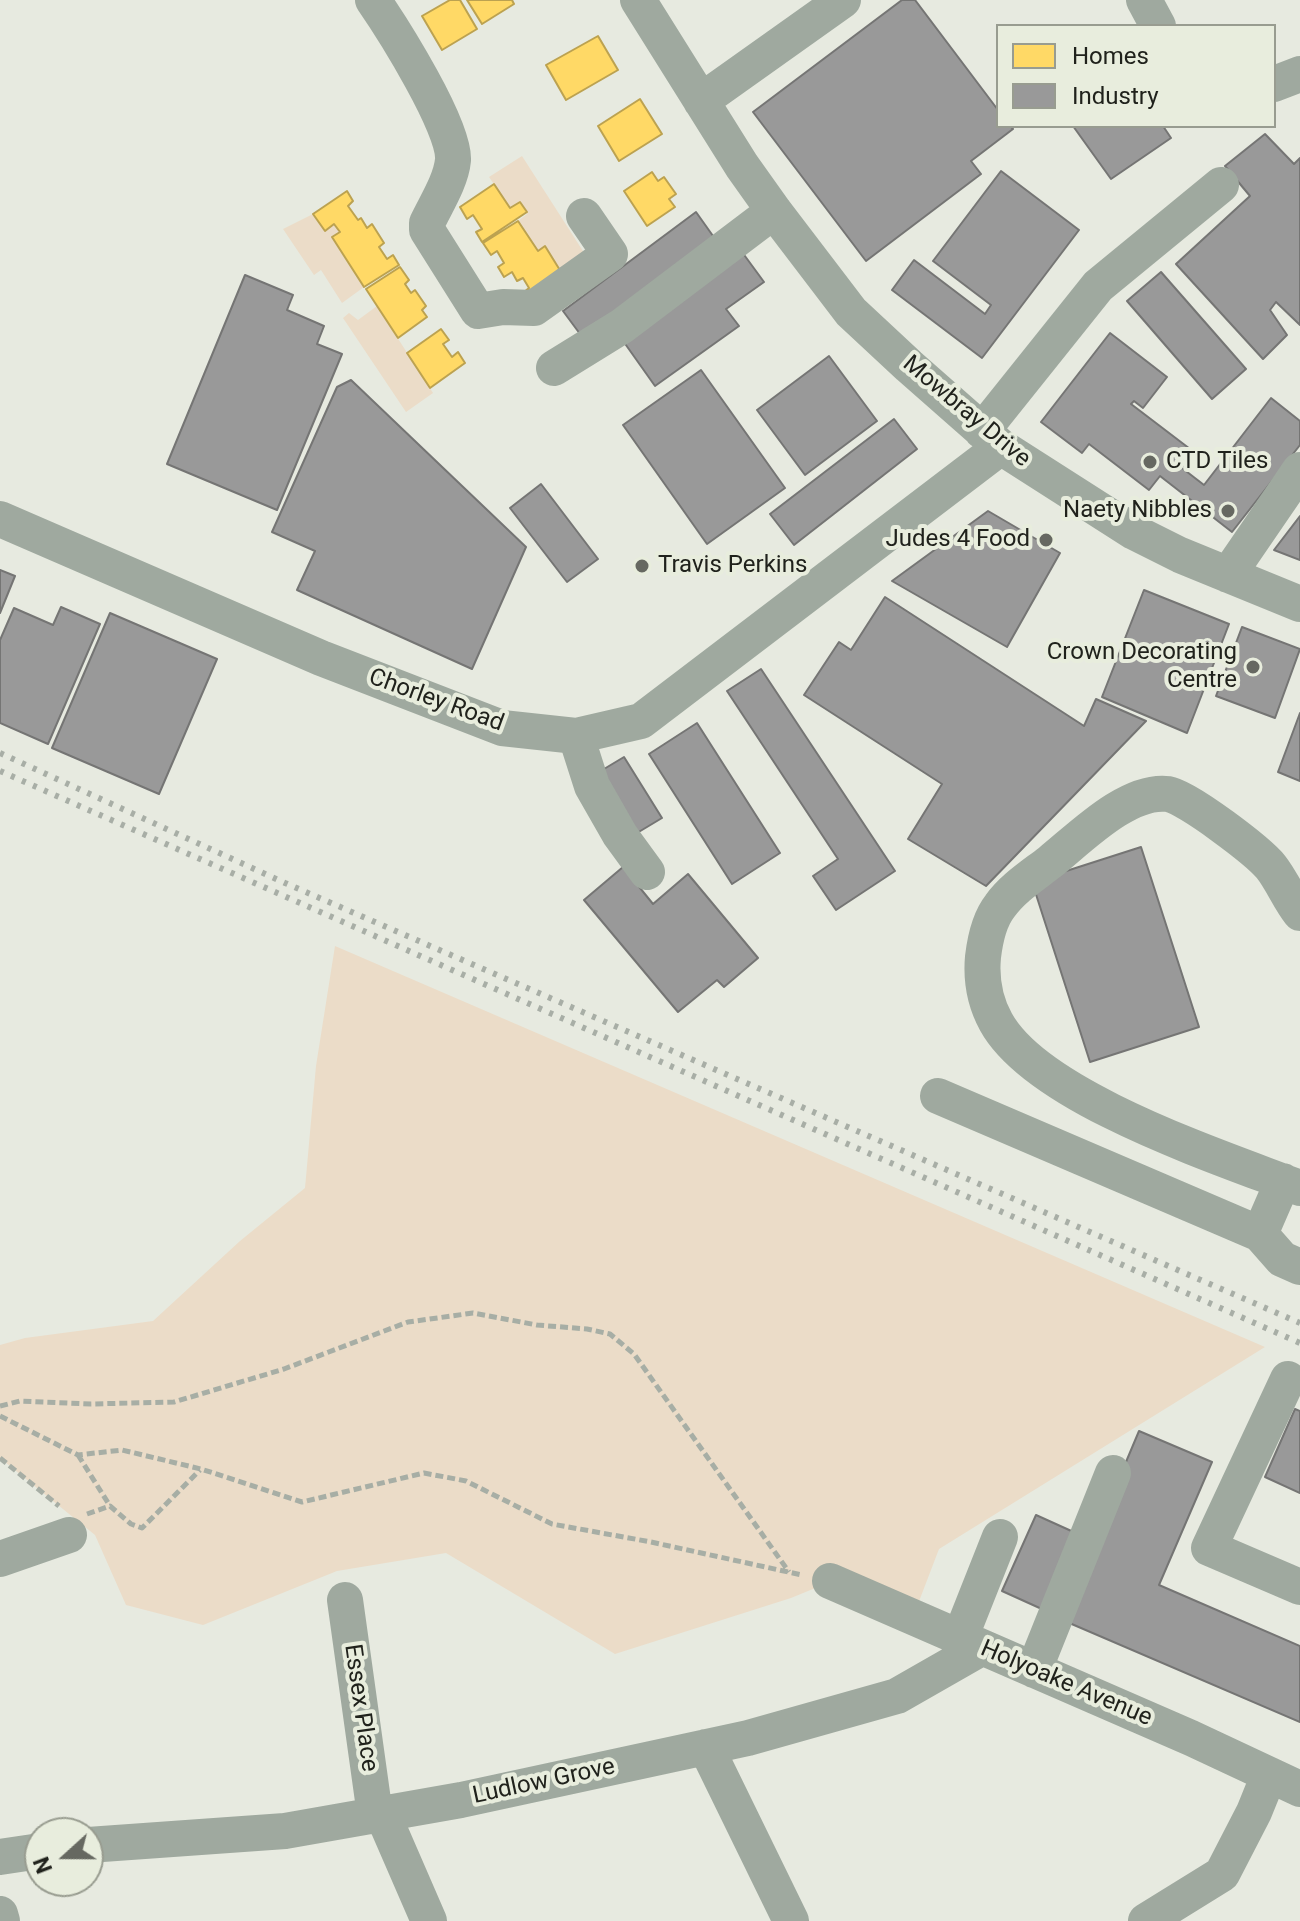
<!DOCTYPE html>
<style>
body{margin:0}
#map{position:relative;width:1300px;height:1921px;overflow:hidden;background:#e7eae0;font-family:Roboto,sans-serif}
canvas{display:block}
.legend{position:absolute;left:996px;top:24px;width:280px;height:104px;box-sizing:border-box;background:#e8eddd;border:2px solid #989c90;margin:0;padding:10px 14px;list-style:none;font-size:24px;color:#20221c}
.legend li{display:flex;align-items:center;gap:16px;height:40px}
.legend b{width:40px;border:2px solid #989c90}
.north{position:absolute;left:24px;top:1817px;width:80px;height:80px;box-sizing:border-box;background:#e8eddd;border:2px solid #989c90;border-radius:50%;rotate:249deg;font-size:22px;font-weight:700;line-height:32px;text-align:center;color:#20221c}
.north::after{content:'';display:block;margin:auto;width:28px;height:36px;background:#666861;clip-path:polygon(50% 0,100% 100%,50% 72%,0 100%)}
</style>
<div id="map">
<canvas width="1300" height="1921"></canvas>
<ul class="legend">
<li><b style="height:22px;background:#ffd966"></b>Homes</li>
<li><b style="height:22px;background:#999"></b>Industry</li>
</ul>
<div class="north">N</div>
</div>
<script>
const ctx = document.querySelector('canvas').getContext('2d');
ctx.lineJoin = 'round';
function fillPath(path, color) { ctx.fillStyle = color; ctx.fill(path, 'evenodd'); }
function strokePath(path, color, width, dash) { ctx.strokeStyle = color; ctx.lineWidth = width; ctx.lineCap = dash ? 'butt' : 'round'; ctx.setLineDash(dash || []); ctx.stroke(path); }
function write(font, color, halo, rows, align = 'center') {
  ctx.font = font + ' Roboto,sans-serif'; ctx.lineWidth = 8; ctx.setLineDash([]); ctx.textBaseline = 'middle'; ctx.strokeStyle = halo; ctx.fillStyle = color; for (const [text, x, y, turn = 0] of rows) {
    ctx.save(); ctx.translate(x, y); ctx.rotate((+turn || 0) * Math.PI / 180); ctx.textAlign = isNaN(turn) ? turn : align; if (halo) ctx.strokeText(text, 0, 0); ctx.fillText(text, 0, 0); ctx.restore();
  }
}
const green = new Path2D(`
 M 522,156 L 590,262 L 566,280 L 545,247 L 538,251 L 518,221 L 527,214 L 520,202 L 510,208 L 489,177 Z
 M 313,214 L 324,230 L 334,224 L 340,232 L 332,238 L 364,287 L 342,303 L 321,270 L 314,275 L 283,229 Z
 M 377,306 L 433,393 L 406,412 L 343,318 L 349,313 L 358,320 Z
 M 335,946 L 1265,1347 L 939,1549 L 913,1617 L 830,1582 L 791,1598 L 615,1654 L 446,1553 L 337,1571 L 203,1625 L 126,1605 L 95,1535 L 0,1458 L 0,1345 L 25,1338 L 153,1321 L 240,1241 L 305,1188 L 316,1066 Z`);
const homes = new Path2D(`
 M 450,0 L 460,0 L 477,29 L 442,50 L 422,16 Z
 M 467,0 L 512,0 L 514,4 L 482,24 Z
 M 598,36 L 618,70 L 566,100 L 546,65 Z
 M 640,99 L 662,134 L 619,161 L 598,126 Z
 M 652,172 L 658,181 L 664,177 L 676,194 L 669,199 L 675,207 L 647,226 L 624,191 Z
 M 494,184 L 510,208 L 520,202 L 527,212 L 482,242 L 476,232 L 482,229 L 473,215 L 467,219 L 460,207 Z
 M 347,191 L 353,201 L 348,206 L 358,220 L 361,218 L 367,228 L 372,224 L 384,243 L 379,247 L 387,259 L 393,255 L 399,265 L 364,287 L 332,237 L 340,232 L 334,224 L 325,231 L 313,214 Z
 M 518,221 L 538,251 L 545,246 L 566,280 L 524,292 L 529,288 L 523,278 L 517,281 L 512,272 L 504,277 L 498,267 L 504,263 L 497,251 L 491,255 L 483,243 Z
 M 400,267 L 409,280 L 405,284 L 411,293 L 415,290 L 426,306 L 422,310 L 427,317 L 398,338 L 366,289 Z
 M 441,329 L 449,340 L 443,344 L 452,357 L 458,352 L 465,363 L 430,388 L 407,353 Z`);
const industry = new Path2D(`
 M 902,0 L 915,0 L 998,110 L 998,126 L 1010,126 L 1013,129 L 971,161 L 981,174 L 866,261 L 753,112 Z
 M 1073,126 L 1163,126 L 1171,138 L 1111,179 Z
 M 1265,134 L 1294,164 L 1300,158 L 1300,325 L 1276,302 L 1270,310 L 1287,335 L 1263,359 L 1176,264 L 1250,196 L 1225,166 Z
 M 1001,171 L 1079,230 L 982,358 L 892,290 L 914,260 L 985,314 L 991,305 L 933,261 Z
 M 696,212 L 718,243 L 586,342 L 563,311 Z
 M 742,252 L 764,282 L 726,309 L 739,326 L 655,386 L 621,338 Z
 M 1161,272 L 1246,369 L 1212,399 L 1127,301 Z
 M 245,275 L 293,295 L 287,310 L 324,326 L 317,344 L 342,354 L 277,510 L 167,464 Z
 M 1110,333 L 1167,377 L 1143,408 L 1134,401 L 1131,404 L 1194,452 L 1182,468 L 1204,485 L 1271,398 L 1300,421 L 1300,445 L 1232,532 L 1160,476 L 1149,490 L 1089,444 L 1082,453 L 1041,422 Z
 M 829,356 L 877,421 L 805,475 L 757,410 Z
 M 701,370 L 785,488 L 707,544 L 623,425 Z
 M 351,380 L 526,547 L 472,669 L 297,590 L 315,551 L 272,532 L 337,387 Z
 M 894,419 L 917,449 L 794,545 L 770,514 Z
 M 541,484 L 598,559 L 567,582 L 510,508 Z
 M 988,511 L 1060,553 L 1007,647 L 892,581 Z
 M 1300,516 L 1300,560 L 1274,550 Z
 M 0,570 L 15,576 L 0,613 Z
 M 1144,590 L 1229,624 L 1187,733 L 1102,697 Z
 M 885,597 L 1084,726 L 1096,699 L 1146,721 L 986,886 L 908,839 L 942,784 L 804,695 L 839,642 L 851,650 Z
 M 61,607 L 100,624 L 48,744 L 0,723 L 0,640 L 14,608 L 53,625 Z
 M 110,613 L 217,659 L 159,794 L 52,748 Z
 M 1242,627 L 1300,649 L 1275,718 L 1216,696 Z
 M 761,669 L 895,871 L 836,910 L 813,876 L 838,859 L 727,691 Z
 M 1300,713 L 1300,781 L 1278,772 Z
 M 697,723 L 780,853 L 732,884 L 649,754 Z
 M 624,757 L 662,818 L 637,833 L 599,772 Z
 M 1141,847 L 1199,1027 L 1090,1062 L 1032,882 Z
 M 623,867 L 653,904 L 688,874 L 758,958 L 724,987 L 717,980 L 678,1012 L 584,900 Z
 M 1295,1409 L 1300,1411 L 1300,1493 L 1265,1477 Z
 M 1139,1431 L 1212,1462 L 1159,1585 L 1300,1646 L 1300,1722 L 1060,1619 Z
 M 1036,1515 L 1078,1534 L 1044,1610 L 1002,1591 Z`);
const path = new Path2D(`
 M 0,1406 L 20,1401 L 91,1404 L 174,1402 L 284,1369 L 408,1322 L 473,1313 L 537,1325 L 587,1329 L 610,1334 L 634,1354 L 789,1572
 M 0,1416 L 78,1455 L 122,1450 L 201,1469 L 302,1502 L 424,1473 L 466,1481 L 552,1524 L 651,1542 L 802,1575
 M 78,1455 L 110,1506
 M 0,1458 L 59,1506
 M 87,1514 L 110,1506 L 131,1524 L 142,1528 L 200,1470`);
const minor = new Path2D(`
 M 373,0 C 393,29 455,127 453,160 C 451,181 436,204 427,223 L 427,230 L 478,311 L 503,307 L 534,308 L 610,254 L 584,216
 M 638,0 L 742,166 L 774,211 L 851,312 L 909,366 L 1001,447 L 1134,532 L 1180,555 L 1300,604
 M 1144,0 L 1158,26
 M 1274,84 L 1300,74
 M 701,101 L 843,0
 M 554,368 L 622,326 L 774,211
 M 982,431 L 1098,286 L 1221,185
 M 0,519 L 321,658 L 502,728 L 576,736 L 641,721 L 1001,447
 M 1228,575 L 1300,470
 M 576,736 L 592,786 L 620,835 L 647,872
 M 1300,913 C 1289,899 1282,881 1271,867 C 1258,851 1187,797 1168,794 C 1127,789 1079,839 1050,862 C 1032,876 1013,888 1000,906 C 989,920 985,940 983,957 C 981,979 985,1002 996,1022 C 1038,1098 1220,1157 1300,1188
 M 938,1096 L 1260,1234 L 1283,1181
 M 1260,1234 L 1282,1259 L 1300,1267
 M 1288,1379 L 1209,1548 L 1300,1587
 M 0,1559 L 69,1535
 M 830,1581 L 1191,1738 L 1300,1789
 M 345,1600 L 375,1815
 M 960,1638 L 1000,1537
 M 1034,1670 L 1113,1473
 M 706,1747 L 791,1921
 M 383,1815 L 429,1921
 M 88,1845 L 285,1831 L 461,1800 L 748,1738 L 897,1696 L 981,1648
 M 0,1857 L 40,1851
 M 0,1914 L 2,1921
 M 1146,1921 L 1222,1874 L 1254,1812 L 1269,1775`);
const rail = new Path2D(`
 M 0,753 L 285,883 L 1300,1323
 M 0,771 L 1300,1343`);
const markers = [
 [1150,462,8,"#666861"],
 [1228,511,8,"#666861"],
 [1046,540,8,"#666861"],
 [642,566,8,"#666861"],
 [1253,667,8,"#666861"]
];
const streetNames = [
 ["Mowbray Drive",966,412,40],
 ["Chorley Road",436,701,20],
 ["Holyoake Avenue",1066,1684,23],
 ["Essex Place",360,1708,82],
 ["Ludlow Grove",544,1782,-12]
];
const poiNames = [
 ["CTD Tiles",1166,462,"left"],
 ["Naety Nibbles",1212,511],
 ["Judes 4 Food",1030,540],
 ["Travis Perkins",658,566,"left"],
 ["Crown Decorating",1237,653],
 ["Centre",1237,681]
];
fillPath(green, '#ebdcc8');
fillPath(homes, '#ffd966');
strokePath(homes, '#bca250', 2);
fillPath(industry, '#999');
strokePath(industry, '#757574', 2);
strokePath(path, '#a7aea5', 5, [8, 4]);
strokePath(minor, '#9fa99f', 36);
strokePath(rail, '#a8aea6', 6, [4, 8]);
for (const [x, y, r, color] of markers) { const dot = new Path2D(); dot.arc(x, y, r, 0, 2 * Math.PI); ctx.fillStyle = color; ctx.fill(dot); strokePath(dot, '#e8eddd', 3); }
write('24px', '#20221c', '#e8eddd', streetNames);
write('24px', '#20221c', '#e8eddd', poiNames, 'right');
</script>
